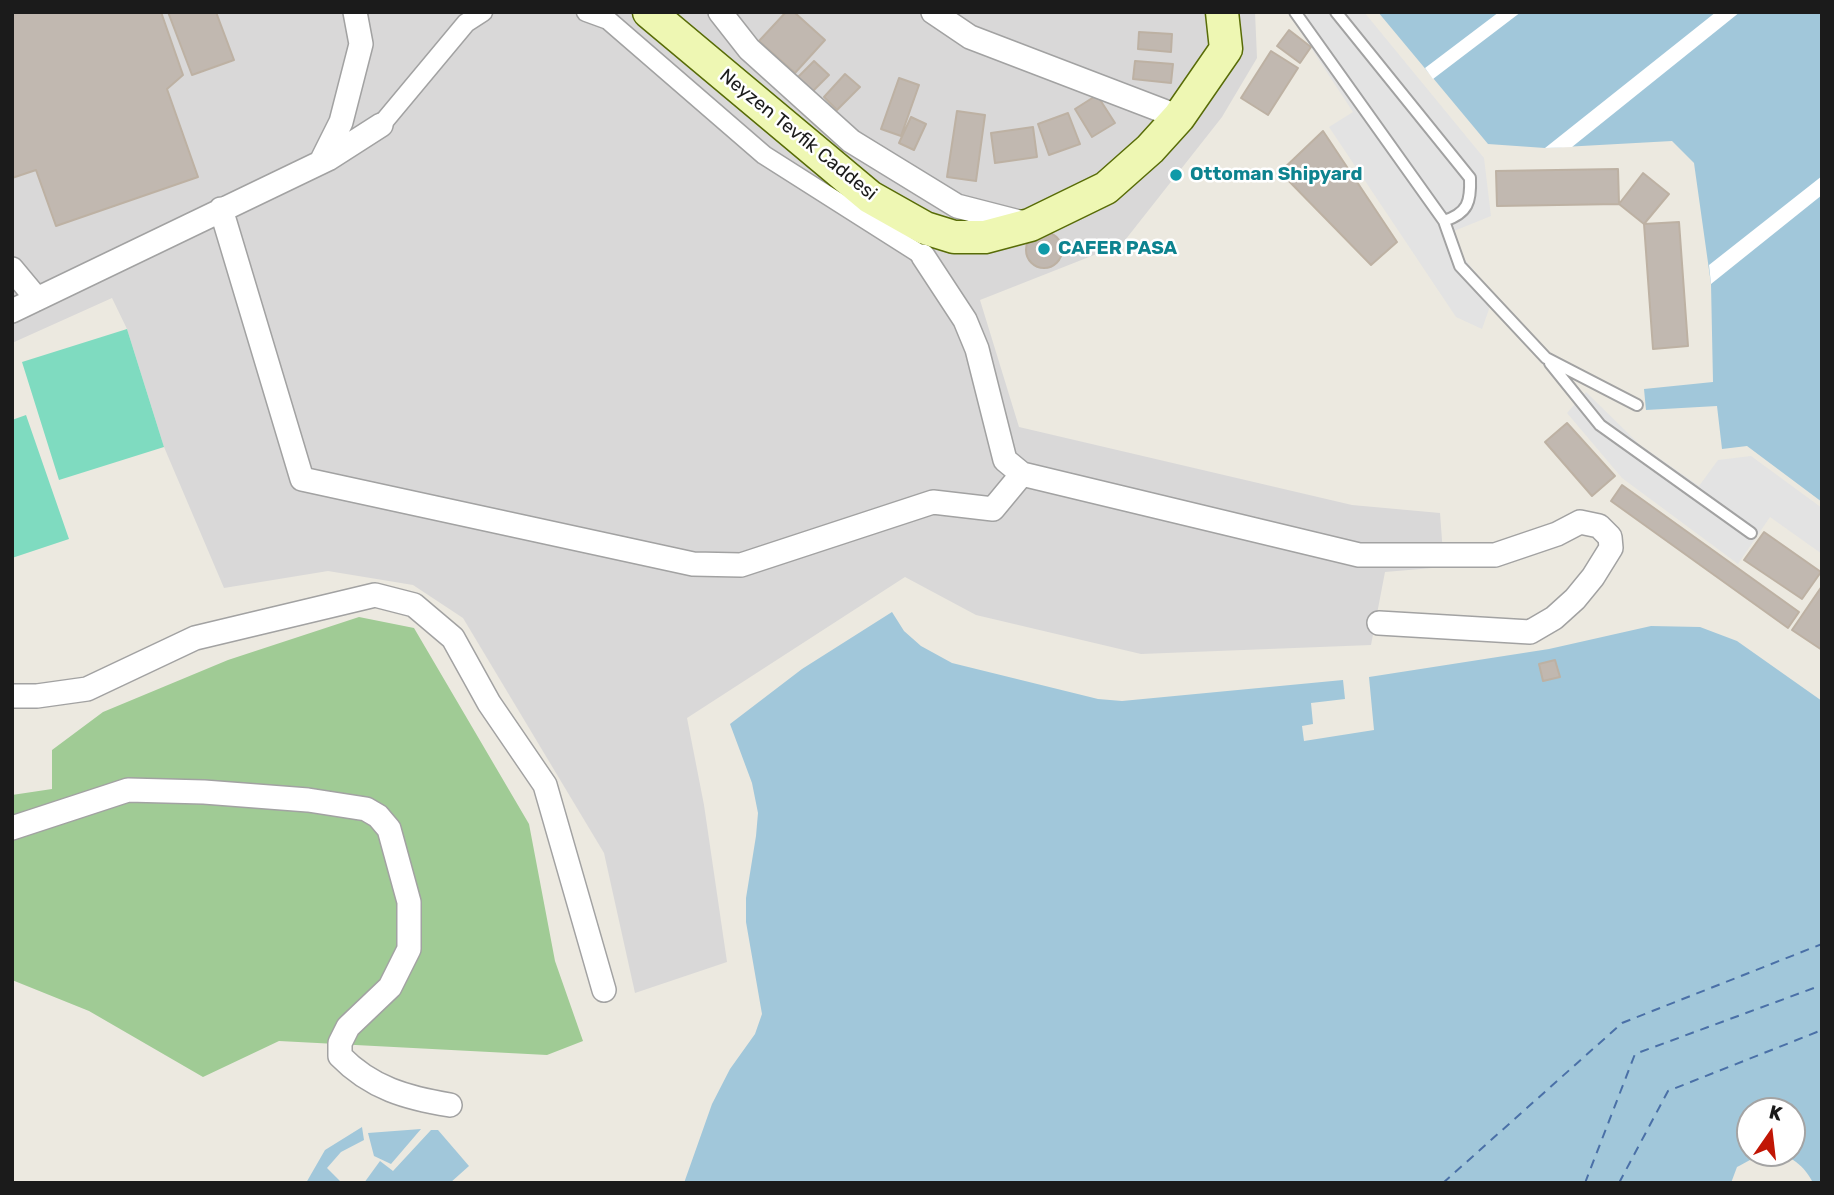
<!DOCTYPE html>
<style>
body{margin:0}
#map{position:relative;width:1834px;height:1195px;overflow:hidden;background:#ece9e0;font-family:Rubik,sans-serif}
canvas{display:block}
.frame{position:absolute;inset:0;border:14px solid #1b1b1b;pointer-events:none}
.north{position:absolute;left:1736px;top:1097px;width:70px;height:70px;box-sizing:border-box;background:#fff;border:2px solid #a4a4a4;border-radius:50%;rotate:14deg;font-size:19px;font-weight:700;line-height:28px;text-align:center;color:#1b1b1b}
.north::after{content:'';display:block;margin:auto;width:24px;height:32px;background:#c11605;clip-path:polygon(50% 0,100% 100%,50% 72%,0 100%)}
</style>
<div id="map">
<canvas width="1834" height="1195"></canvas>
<div class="frame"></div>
<div class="north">K</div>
</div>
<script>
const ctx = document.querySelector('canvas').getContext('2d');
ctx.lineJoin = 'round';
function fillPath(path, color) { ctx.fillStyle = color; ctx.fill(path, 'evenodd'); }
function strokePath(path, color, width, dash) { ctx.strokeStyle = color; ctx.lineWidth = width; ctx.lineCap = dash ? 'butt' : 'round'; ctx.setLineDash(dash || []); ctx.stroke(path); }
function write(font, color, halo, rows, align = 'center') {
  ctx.font = font + ' Rubik,sans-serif'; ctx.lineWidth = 5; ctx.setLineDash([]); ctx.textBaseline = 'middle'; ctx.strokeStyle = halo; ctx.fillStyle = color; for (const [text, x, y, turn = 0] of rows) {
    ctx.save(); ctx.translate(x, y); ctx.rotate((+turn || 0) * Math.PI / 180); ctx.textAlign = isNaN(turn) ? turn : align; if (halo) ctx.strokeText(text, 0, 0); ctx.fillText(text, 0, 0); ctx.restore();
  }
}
const residential = new Path2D(`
 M 12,12 L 1255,12 L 1257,58 L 1222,117 L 1122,244 L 980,300 L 1019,427 L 1352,505 L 1440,513 L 1444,567 L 1385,572 L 1371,645 L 1141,654 L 976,615 L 905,577 L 687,718 L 704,805 L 727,962 L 635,993 L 604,853 L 463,618 L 413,585 L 328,571 L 224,588 L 164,447 L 127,329 L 112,298 L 12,343 Z`);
const forest = new Path2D(`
 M 359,617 L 414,628 L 529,824 L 555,961 L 583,1041 L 547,1055 L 279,1041 L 203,1077 L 89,1011 L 12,980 L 12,795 L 52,789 L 52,750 L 103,712 L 228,660 Z`);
const pitch = new Path2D(`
 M 127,329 L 164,447 L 59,480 L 22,362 Z
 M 26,415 L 69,539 L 12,558 L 12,420 Z`);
const parking = new Path2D(`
 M 1309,12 L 1364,12 L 1484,158 L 1491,216 L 1454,231 L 1454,246 L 1494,295 L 1482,329 L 1456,317 L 1329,127 L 1353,112 L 1296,25 Z
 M 1586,392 L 1639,444 L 1699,486 L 1718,460 L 1751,456 L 1822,508 L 1822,554 L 1770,517 L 1738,564 L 1622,478 L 1567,413 Z`);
const water = new Path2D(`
 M 1378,12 L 1822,12 L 1822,502 L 1747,446 L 1722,449 L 1717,406 L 1646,410 L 1644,389 L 1713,382 L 1711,284 L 1694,163 L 1672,141 L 1545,148 L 1488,144 Z
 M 892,612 L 904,631 L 921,646 L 952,663 L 1098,699 L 1122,701 L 1343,680 L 1345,699 L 1311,703 L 1313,724 L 1302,726 L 1304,741 L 1374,730 L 1369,677 L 1549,649 L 1651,626 L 1700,627 L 1737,641 L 1822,701 L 1822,1183 L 1813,1183 C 1805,1165 1783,1148 1762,1154 C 1754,1157 1745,1163 1737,1167 L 1731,1183 L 684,1183 L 712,1104 L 730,1069 L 755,1034 L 762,1014 L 746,922 L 746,898 L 756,836 L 758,813 L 752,783 L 730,724 L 802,669 ZM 1750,1111 L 1792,1111 L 1792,1153 L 1750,1153 Z
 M 362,1127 L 364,1140 L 341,1152 L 327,1168 L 342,1183 L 306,1183 L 325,1150 Z
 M 421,1129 L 391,1164 L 374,1156 L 368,1133 Z
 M 431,1130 L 438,1130 L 469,1166 L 450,1183 L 364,1183 L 380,1161 L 393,1171 Z`);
const pier = new Path2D(`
 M 1499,12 L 1521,12 L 1433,79 L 1425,68 Z
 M 1716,12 L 1740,12 L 1572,147 L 1545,148 Z
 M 1822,176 L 1822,195 L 1711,284 L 1709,265 Z`);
const ferry = new Path2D(`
 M 1443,1183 L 1622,1023 L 1822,944
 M 1585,1183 L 1635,1054 L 1822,985
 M 1619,1183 L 1668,1091 L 1822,1030`);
const building = new Path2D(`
 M 12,12 L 161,12 L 183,75 L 167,89 L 198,177 L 56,226 L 36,170 L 12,178 Z
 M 168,12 L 216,12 L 234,60 L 192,75 Z
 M 786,12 L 794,12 L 825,40 L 795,73 L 759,41 Z
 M 1289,30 L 1311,47 L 1300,63 L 1277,46 Z
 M 1139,32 L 1172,34 L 1171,52 L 1138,49 Z
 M 1271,51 L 1298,68 L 1268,115 L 1241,98 Z
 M 814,61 L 829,75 L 813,91 L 798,77 Z
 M 1135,61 L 1173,64 L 1171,83 L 1133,79 Z
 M 845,74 L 860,87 L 837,110 L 824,97 Z
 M 899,78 L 919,85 L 901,136 L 881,129 Z
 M 1097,95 L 1115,123 L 1092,137 L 1075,109 Z
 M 957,111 L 985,115 L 976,181 L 947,177 Z
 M 1068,113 L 1080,144 L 1049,155 L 1038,124 Z
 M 911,117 L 926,124 L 914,150 L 899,143 Z
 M 1033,127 L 1037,157 L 995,163 L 991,133 Z
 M 1323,131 L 1397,242 L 1371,265 L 1280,172 Z
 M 1618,169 L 1619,204 L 1497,206 L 1496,171 Z
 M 1643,173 L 1669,194 L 1644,224 L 1619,204 Z
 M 1679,222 L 1688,346 L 1653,349 L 1644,224 Z
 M1026 250a18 18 0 1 1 36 0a18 18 0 1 1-36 0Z
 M 1567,423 L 1615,476 L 1592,496 L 1545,442 Z
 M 1622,485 L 1799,612 L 1788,628 L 1611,501 Z
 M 1764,532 L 1821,572 L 1802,599 L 1744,560 Z
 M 1822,586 L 1822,650 L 1792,630 Z
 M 1555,660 L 1560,677 L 1543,681 L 1539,664 Z`);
const service = new Path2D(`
 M 1295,12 L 1444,221 C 1468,213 1471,202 1470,178 L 1336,12
 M 1444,221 L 1460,266 L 1546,358 L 1637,405
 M 1550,363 L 1600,425 L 1751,533`);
const pedestrian = new Path2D(`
 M 586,12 L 608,20 L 764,155 L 923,256
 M 381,125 L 466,23 L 483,12`);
const minor = new Path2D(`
 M 720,12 L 749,49 L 851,141 L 957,206 L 1027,224
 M 933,12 L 970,37 L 1179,117
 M 321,162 L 341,122 L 361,44 L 355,12
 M 221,209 L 302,479 L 693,564 L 741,565 L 933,502 L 993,509 L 1022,474
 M 923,256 L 965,320 L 977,349 L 1005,460 L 1022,474 L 1359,555 L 1495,555 L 1557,534 L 1580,522 L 1599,526 L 1610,537 L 1611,548 L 1593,577 L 1575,599 L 1554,618 L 1530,632 L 1379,623
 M 12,269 L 37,299
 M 12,311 L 328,159 L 381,125
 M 12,696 L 37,696 L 87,689 L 195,638 L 375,595 L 414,605 L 453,638 L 489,703 L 545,785 L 604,990
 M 12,828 L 128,790 L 204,792 L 308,800 L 366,809 L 378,816 L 389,829 L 409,902 L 409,949 L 390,987 L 348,1027 L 340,1043 L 340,1056 C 371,1088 407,1098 450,1105`);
const secondary = new Path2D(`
 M 649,12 L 870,197 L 925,228 L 954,237 L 985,237 L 1030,225 L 1106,188 L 1150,149 L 1179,117 L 1226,49 L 1222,12`);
const markers = [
 [1176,175,7,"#0f9aa8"],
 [1044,249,7,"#0f9aa8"]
];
const streetNames = [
 ["Neyzen Tevfik Caddesi",798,135,39]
];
const cultureNames = [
 ["Ottoman Shipyard",1190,175],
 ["CAFER PASA",1058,249]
];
fillPath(residential, '#d9d8d8');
fillPath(forest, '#a0cb95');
fillPath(pitch, '#7fdbc0');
fillPath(parking, '#e3e3e3');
fillPath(water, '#a1c7da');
fillPath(pier, '#fff');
strokePath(ferry, '#4a70a7', 2, [9, 7]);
fillPath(building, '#c1b8b0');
strokePath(building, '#bdb1a3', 2);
strokePath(service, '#a2a2a2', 14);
strokePath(pedestrian, '#a2a2a2', 21);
strokePath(minor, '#a2a2a2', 26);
strokePath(secondary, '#586c07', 35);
strokePath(service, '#fff', 10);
strokePath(pedestrian, '#fff', 18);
strokePath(minor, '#fff', 23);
strokePath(secondary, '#eef7b3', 32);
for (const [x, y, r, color] of markers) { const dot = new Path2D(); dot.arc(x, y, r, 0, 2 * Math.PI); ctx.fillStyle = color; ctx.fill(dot); strokePath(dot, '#fff', 2.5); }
write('19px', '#1b1b1b', '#fff', streetNames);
write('bold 19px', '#0d838f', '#fff', cultureNames, 'left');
</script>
